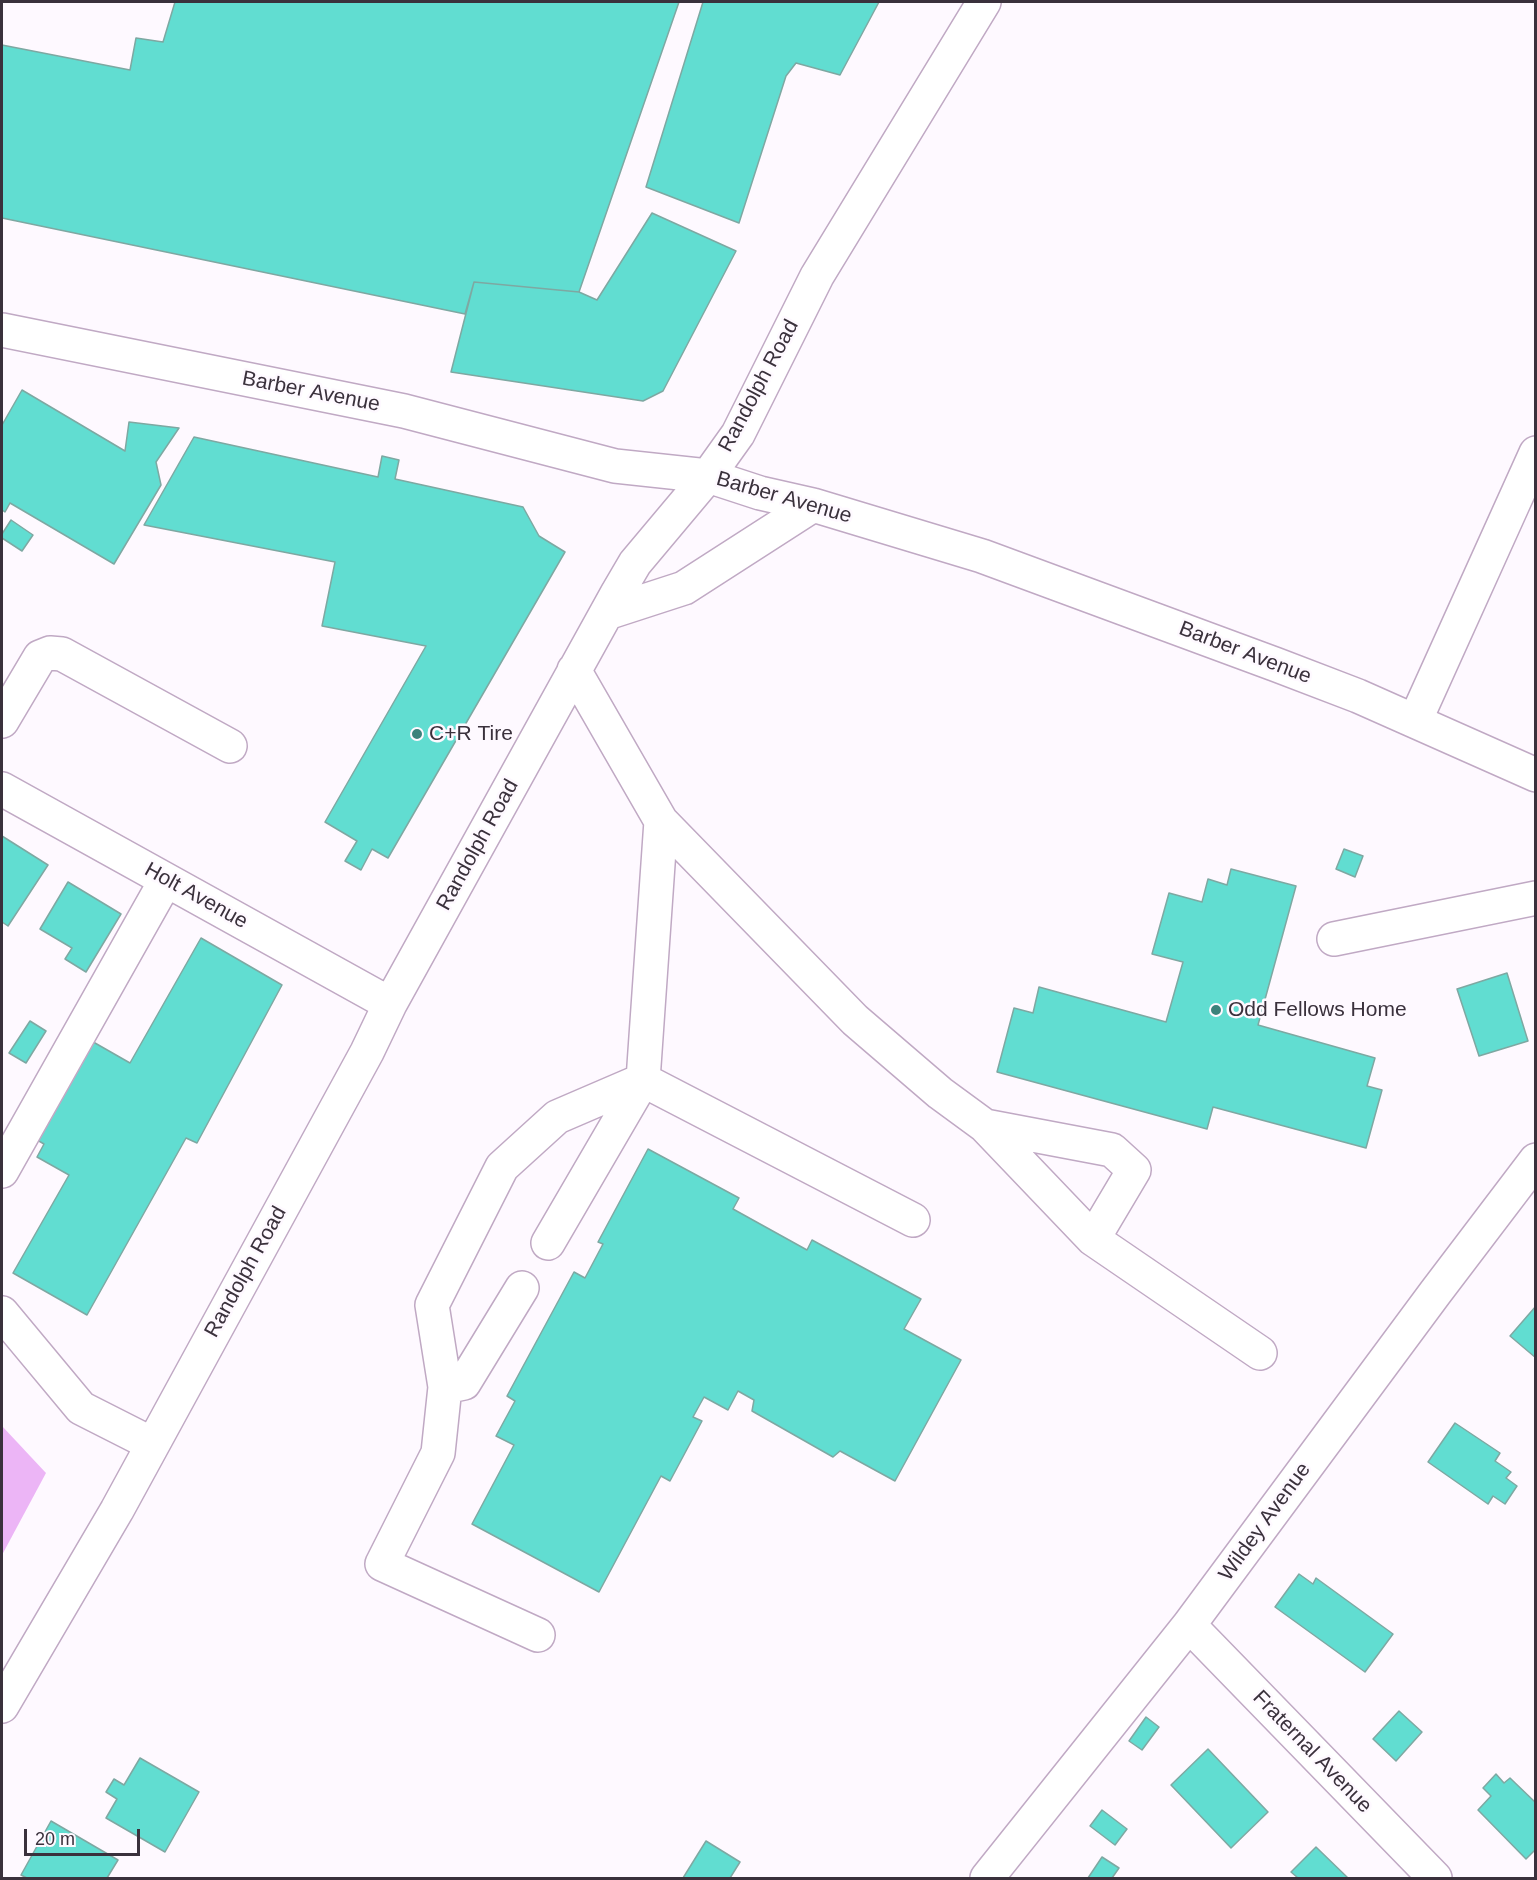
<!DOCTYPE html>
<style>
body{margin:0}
#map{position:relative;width:1537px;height:1880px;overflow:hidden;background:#fef9ff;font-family:Arial,sans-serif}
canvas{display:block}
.frame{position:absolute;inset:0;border:3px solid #3a313c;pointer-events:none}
.scale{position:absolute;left:24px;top:1829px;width:116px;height:27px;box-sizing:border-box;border:3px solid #3a313c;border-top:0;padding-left:8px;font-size:18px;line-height:21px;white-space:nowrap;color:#3a313c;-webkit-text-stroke:4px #fef9ff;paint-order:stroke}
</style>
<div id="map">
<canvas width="1537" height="1880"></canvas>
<div class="frame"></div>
<div class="scale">20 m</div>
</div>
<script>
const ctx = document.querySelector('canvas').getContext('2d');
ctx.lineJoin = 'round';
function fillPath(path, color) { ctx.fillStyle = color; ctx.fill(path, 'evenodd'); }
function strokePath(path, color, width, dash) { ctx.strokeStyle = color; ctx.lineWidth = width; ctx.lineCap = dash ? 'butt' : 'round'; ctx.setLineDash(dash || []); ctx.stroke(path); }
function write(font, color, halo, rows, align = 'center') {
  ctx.font = font + ' Arial,sans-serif'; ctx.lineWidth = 5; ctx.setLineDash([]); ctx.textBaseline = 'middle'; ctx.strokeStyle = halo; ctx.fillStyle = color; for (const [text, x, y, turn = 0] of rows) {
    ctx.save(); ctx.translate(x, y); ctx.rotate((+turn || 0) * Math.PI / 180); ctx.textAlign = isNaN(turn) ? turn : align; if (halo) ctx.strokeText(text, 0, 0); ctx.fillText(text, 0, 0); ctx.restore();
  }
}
const green = new Path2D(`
 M 2,1426 L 46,1473 L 2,1555 Z`);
const building = new Path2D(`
 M 175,2 L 679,2 L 579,292 L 474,282 L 465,314 L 2,218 L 2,45 L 130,70 L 136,38 L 163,42 Z
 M 703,2 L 879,2 L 840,75 L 796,63 L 786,76 L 739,223 L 646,187 Z
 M 652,213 L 736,251 L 663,391 L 643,401 L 451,372 L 474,282 L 579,292 L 597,300 Z
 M 22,390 L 125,451 L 129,422 L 179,428 L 156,462 L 161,485 L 114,564 L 10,503 L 5,512 L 2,510 L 2,425 Z
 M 194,437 L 378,477 L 382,456 L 399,460 L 395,479 L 523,507 L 539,536 L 565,552 L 388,858 L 372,849 L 361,870 L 345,861 L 357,841 L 325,822 L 426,646 L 322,626 L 335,562 L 144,525 Z
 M 11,520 L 33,535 L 22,551 L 2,538 L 2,534 Z
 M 2,836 L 48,865 L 8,926 L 2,922 Z
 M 1344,849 L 1363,856 L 1355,877 L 1336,869 Z
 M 1231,869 L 1296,886 L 1258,1025 L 1375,1058 L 1367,1086 L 1382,1090 L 1366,1148 L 1213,1107 L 1207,1129 L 997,1072 L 1014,1008 L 1033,1013 L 1039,987 L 1166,1022 L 1183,962 L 1152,954 L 1169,893 L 1202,902 L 1208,879 L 1227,885 Z
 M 68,882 L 121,914 L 86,972 L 65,959 L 72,948 L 40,929 Z
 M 201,938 L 282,985 L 197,1143 L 186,1138 L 87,1315 L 13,1273 L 69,1175 L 37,1157 L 44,1144 L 32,1137 L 88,1039 L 130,1063 Z
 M 1507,973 L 1528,1041 L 1479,1056 L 1457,989 Z
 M 30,1021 L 46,1031 L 26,1063 L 9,1053 Z
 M 648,1149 L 739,1198 L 733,1209 L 807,1250 L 812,1240 L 921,1299 L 904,1329 L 961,1360 L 895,1481 L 840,1451 L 833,1457 L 752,1411 L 754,1400 L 738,1391 L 728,1410 L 704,1397 L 693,1417 L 702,1421 L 670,1481 L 661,1476 L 599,1592 L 472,1524 L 514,1445 L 496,1436 L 515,1401 L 507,1396 L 574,1272 L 585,1278 L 603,1244 L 598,1242 Z
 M 1536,1306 L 1536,1358 L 1510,1336 Z
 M 1455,1423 L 1500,1453 L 1495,1461 L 1511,1472 L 1506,1478 L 1517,1486 L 1505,1504 L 1493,1496 L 1488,1504 L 1428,1462 Z
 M 1299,1574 L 1313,1584 L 1316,1578 L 1393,1634 L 1365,1672 L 1275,1607 Z
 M 1399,1711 L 1422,1732 L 1396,1761 L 1373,1739 Z
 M 1146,1717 L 1159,1727 L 1142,1750 L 1129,1741 Z
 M 1208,1749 L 1268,1812 L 1231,1848 L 1171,1785 Z
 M 140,1758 L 199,1792 L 165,1852 L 106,1818 L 117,1799 L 106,1792 L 114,1779 L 124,1785 Z
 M 1496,1774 L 1504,1783 L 1510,1778 L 1536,1803 L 1536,1849 L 1526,1859 L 1478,1810 L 1491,1796 L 1483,1788 Z
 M 1102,1810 L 1127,1829 L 1115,1845 L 1090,1826 Z
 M 51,1821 L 118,1860 L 107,1878 L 27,1878 L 21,1875 Z
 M 706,1841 L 740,1862 L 730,1878 L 683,1878 Z
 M 1316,1847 L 1348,1878 L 1298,1878 L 1291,1872 Z
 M 1102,1857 L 1119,1868 L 1112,1878 L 1088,1878 Z`);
const minor = new Path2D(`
 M 2,330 L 404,411 L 615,466 L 708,476 L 760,493 L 813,505 L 982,556 L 1277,665 L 1358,696 L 1536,775
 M 607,613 L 684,588 L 813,505
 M 574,670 L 661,821 L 855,1020 L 940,1093 L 985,1126 L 1093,1239 L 1260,1353
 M 2,721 L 40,657 L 50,653 L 62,654 L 230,746
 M 1415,721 L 1536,453
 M 2,789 L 390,1004
 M 1334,939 L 1536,898
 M 985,1126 L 1112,1150 L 1134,1170 L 1093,1239
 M 2,1171 L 166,880
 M 548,1243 L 643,1080 L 913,1220
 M 2,1313 L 81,1408 L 152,1444
 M 445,1387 L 464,1383 L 522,1288
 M 1189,1625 L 1435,1878
 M 538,1635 L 382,1564 L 438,1453 L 445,1387 L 432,1305 L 502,1167 L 557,1117 L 643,1080 L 661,821
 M 2,1706 L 117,1510 L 367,1052 L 390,1004 L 618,592 L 635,563 L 708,476 L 738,434 L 817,276 L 984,2
 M 987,1878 L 1189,1625 L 1435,1293 L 1536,1160`);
const markers = [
 [417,734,6,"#3b827b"],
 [1216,1010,6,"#3b827b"]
];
const streetNames = [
 ["Randolph Road",759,386,-62],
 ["Barber Avenue",311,392,11],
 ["Barber Avenue",784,498,16],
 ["Barber Avenue",1245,653,21],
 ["Randolph Road",478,845,-61],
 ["Holt Avenue",196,896,29],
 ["Randolph Road",246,1272,-61],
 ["Wildey Avenue",1265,1522,-54],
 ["Fraternal Avenue",1312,1752,46]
];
const poiNames = [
 ["C+R Tire",429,734],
 ["Odd Fellows Home",1228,1010]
];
fillPath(green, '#ecb5f6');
fillPath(building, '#61ddd1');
strokePath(building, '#7ea8a2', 1.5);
strokePath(minor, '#c0a9c4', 36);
strokePath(minor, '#fff', 33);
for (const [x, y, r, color] of markers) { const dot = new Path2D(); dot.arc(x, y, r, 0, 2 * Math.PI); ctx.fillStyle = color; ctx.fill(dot); strokePath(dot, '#fef9ff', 2); }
write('21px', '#3a313c', '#fef9ff', streetNames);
write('21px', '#3a313c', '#fef9ff', poiNames, 'left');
</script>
